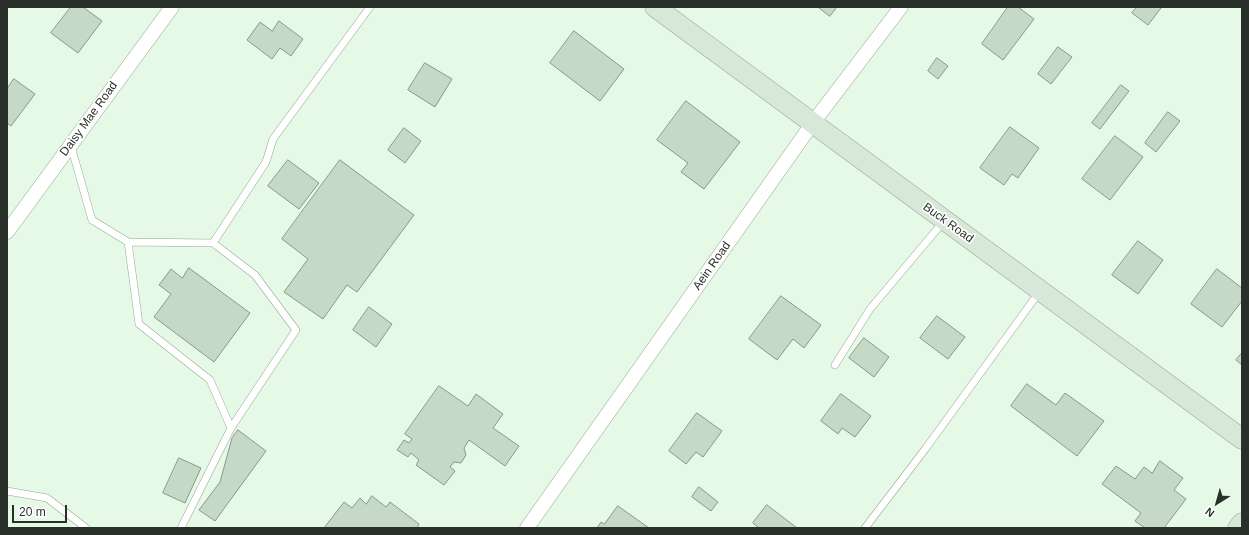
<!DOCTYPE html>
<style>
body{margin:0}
#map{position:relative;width:1249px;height:535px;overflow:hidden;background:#e5f9e6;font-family:Helvetica,sans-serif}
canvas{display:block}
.frame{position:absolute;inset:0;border:8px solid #283029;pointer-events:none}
.north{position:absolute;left:1197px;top:483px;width:40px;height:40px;-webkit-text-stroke:3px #fff;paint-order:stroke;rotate:217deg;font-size:11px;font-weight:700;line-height:16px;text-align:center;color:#283029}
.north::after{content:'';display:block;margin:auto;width:14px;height:18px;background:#283029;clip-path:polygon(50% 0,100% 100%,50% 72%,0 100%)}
.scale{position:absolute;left:12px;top:505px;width:55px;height:18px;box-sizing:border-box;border:2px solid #283029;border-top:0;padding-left:5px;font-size:12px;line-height:14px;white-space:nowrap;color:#283029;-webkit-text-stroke:3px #fff;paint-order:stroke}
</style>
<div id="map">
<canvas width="1249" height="535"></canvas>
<div class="frame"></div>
<div class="north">N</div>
<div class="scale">20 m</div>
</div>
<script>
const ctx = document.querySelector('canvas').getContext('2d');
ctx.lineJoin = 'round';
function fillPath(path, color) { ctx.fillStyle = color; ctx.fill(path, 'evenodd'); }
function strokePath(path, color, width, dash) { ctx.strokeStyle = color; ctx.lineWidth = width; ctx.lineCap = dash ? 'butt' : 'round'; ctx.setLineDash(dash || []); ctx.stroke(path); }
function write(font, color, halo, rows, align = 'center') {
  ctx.font = font + ' Helvetica,sans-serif'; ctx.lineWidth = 3.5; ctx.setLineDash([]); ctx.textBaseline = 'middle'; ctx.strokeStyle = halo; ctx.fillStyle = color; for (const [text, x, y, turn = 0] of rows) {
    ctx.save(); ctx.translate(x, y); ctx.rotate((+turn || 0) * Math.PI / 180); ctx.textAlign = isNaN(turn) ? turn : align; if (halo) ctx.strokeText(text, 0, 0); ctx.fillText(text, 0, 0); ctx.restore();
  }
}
const building = new Path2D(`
 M 71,7 L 83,7 L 102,21 L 78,53 L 51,33 Z
 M 818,7 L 837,7 L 830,16 Z
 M 1008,7 L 1018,7 L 1034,19 L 1003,60 L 982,44 Z
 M 1137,7 L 1159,7 L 1161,8 L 1148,25 L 1132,13 Z
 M 279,21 L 303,39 L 291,56 L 280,48 L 272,59 L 247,40 L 260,22 L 272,31 Z
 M 574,31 L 624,69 L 600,101 L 550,63 Z
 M 1058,47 L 1072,57 L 1051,84 L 1038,74 Z
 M 937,58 L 948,66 L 938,79 L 928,71 Z
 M 425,63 L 452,79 L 435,107 L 408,90 Z
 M 14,79 L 35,94 L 11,126 L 7,123 L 7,89 Z
 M 1121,85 L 1129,91 L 1100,129 L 1092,123 Z
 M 686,101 L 740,142 L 704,189 L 681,172 L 688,163 L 657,140 Z
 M 1168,112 L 1180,121 L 1156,152 L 1145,143 Z
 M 1010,127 L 1039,148 L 1018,178 L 1012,174 L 1004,185 L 980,168 Z
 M 404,128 L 421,141 L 405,163 L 388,150 Z
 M 1115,136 L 1143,157 L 1110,200 L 1082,179 Z
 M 288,160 L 319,183 L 299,209 L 268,186 Z
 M 340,160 L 414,215 L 357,292 L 347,285 L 323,319 L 284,292 L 308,259 L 282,239 Z
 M 1138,241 L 1163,260 L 1138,294 L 1112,275 Z
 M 189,268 L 250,313 L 214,362 L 154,317 L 171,294 L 159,285 L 171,269 L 182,278 Z
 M 1217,269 L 1242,288 L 1242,301 L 1222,327 L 1191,304 Z
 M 781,296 L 821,325 L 804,348 L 793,339 L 777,360 L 749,339 Z
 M 369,307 L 392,324 L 376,347 L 353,330 Z
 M 937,316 L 965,337 L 948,359 L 920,338 Z
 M 864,338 L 889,357 L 874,377 L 849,358 Z
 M 1242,353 L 1242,365 L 1236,360 Z
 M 1027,384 L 1056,405 L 1065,393 L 1104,421 L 1077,456 L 1011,406 Z
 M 439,386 L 468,406 L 476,394 L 503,414 L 493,428 L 519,446 L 505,466 L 469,440 L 464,448 L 466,455 L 461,463 L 454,462 L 450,467 L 455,471 L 444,485 L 416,465 L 419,460 L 411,453 L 408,457 L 397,450 L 404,440 L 409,443 L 412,439 L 405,434 Z
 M 841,394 L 871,416 L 855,437 L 842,428 L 838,434 L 821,421 Z
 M 697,413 L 722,431 L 703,457 L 696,452 L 686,464 L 669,451 Z
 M 238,430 L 266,451 L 215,521 L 199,510 L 220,482 L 232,438 Z
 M 179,458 L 201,468 L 185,503 L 163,493 Z
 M 1160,461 L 1183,478 L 1174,490 L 1186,499 L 1164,528 L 1145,528 L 1135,521 L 1141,513 L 1102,484 L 1116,466 L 1135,479 L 1144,467 L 1152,473 Z
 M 699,487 L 718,502 L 711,511 L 692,497 Z
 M 372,496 L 386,507 L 390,502 L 419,524 L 417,528 L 324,528 L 344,502 L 352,508 L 360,498 L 366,504 Z
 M 767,505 L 797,528 L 759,528 L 753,523 Z
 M 618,506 L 649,528 L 597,528 L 601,522 L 604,524 Z`);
const lane = new Path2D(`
 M 71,146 L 92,220 L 128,242 L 139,324 L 210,380 L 231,428 L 181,528
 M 128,242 L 213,243 L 255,275 L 296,330 L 231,428
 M 213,243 L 266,162 L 273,139 L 370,7
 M 835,365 L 870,309 L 944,221
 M 7,491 L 47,498 L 86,528
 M 865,528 L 926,448 L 1040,291`);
const street = new Path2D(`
 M 7,232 L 172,7
 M 527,528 L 812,124 L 901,7`);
const secondary = new Path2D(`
 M 655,7 L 1242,439
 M 1238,528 L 1242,523`);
const streetNames = [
 ["Daisy Mae Road",89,119,-54],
 ["Buck Road",948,223,36],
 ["Aein Road",712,266,-55]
];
fillPath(building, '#c5d9c6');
strokePath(building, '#879988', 1);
strokePath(lane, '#94a795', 8);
strokePath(street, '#94a795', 15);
strokePath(secondary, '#94a795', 21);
strokePath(lane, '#fff', 7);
strokePath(street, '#fff', 14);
strokePath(secondary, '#d7e8d9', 20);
write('12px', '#283029', '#fff', streetNames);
</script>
